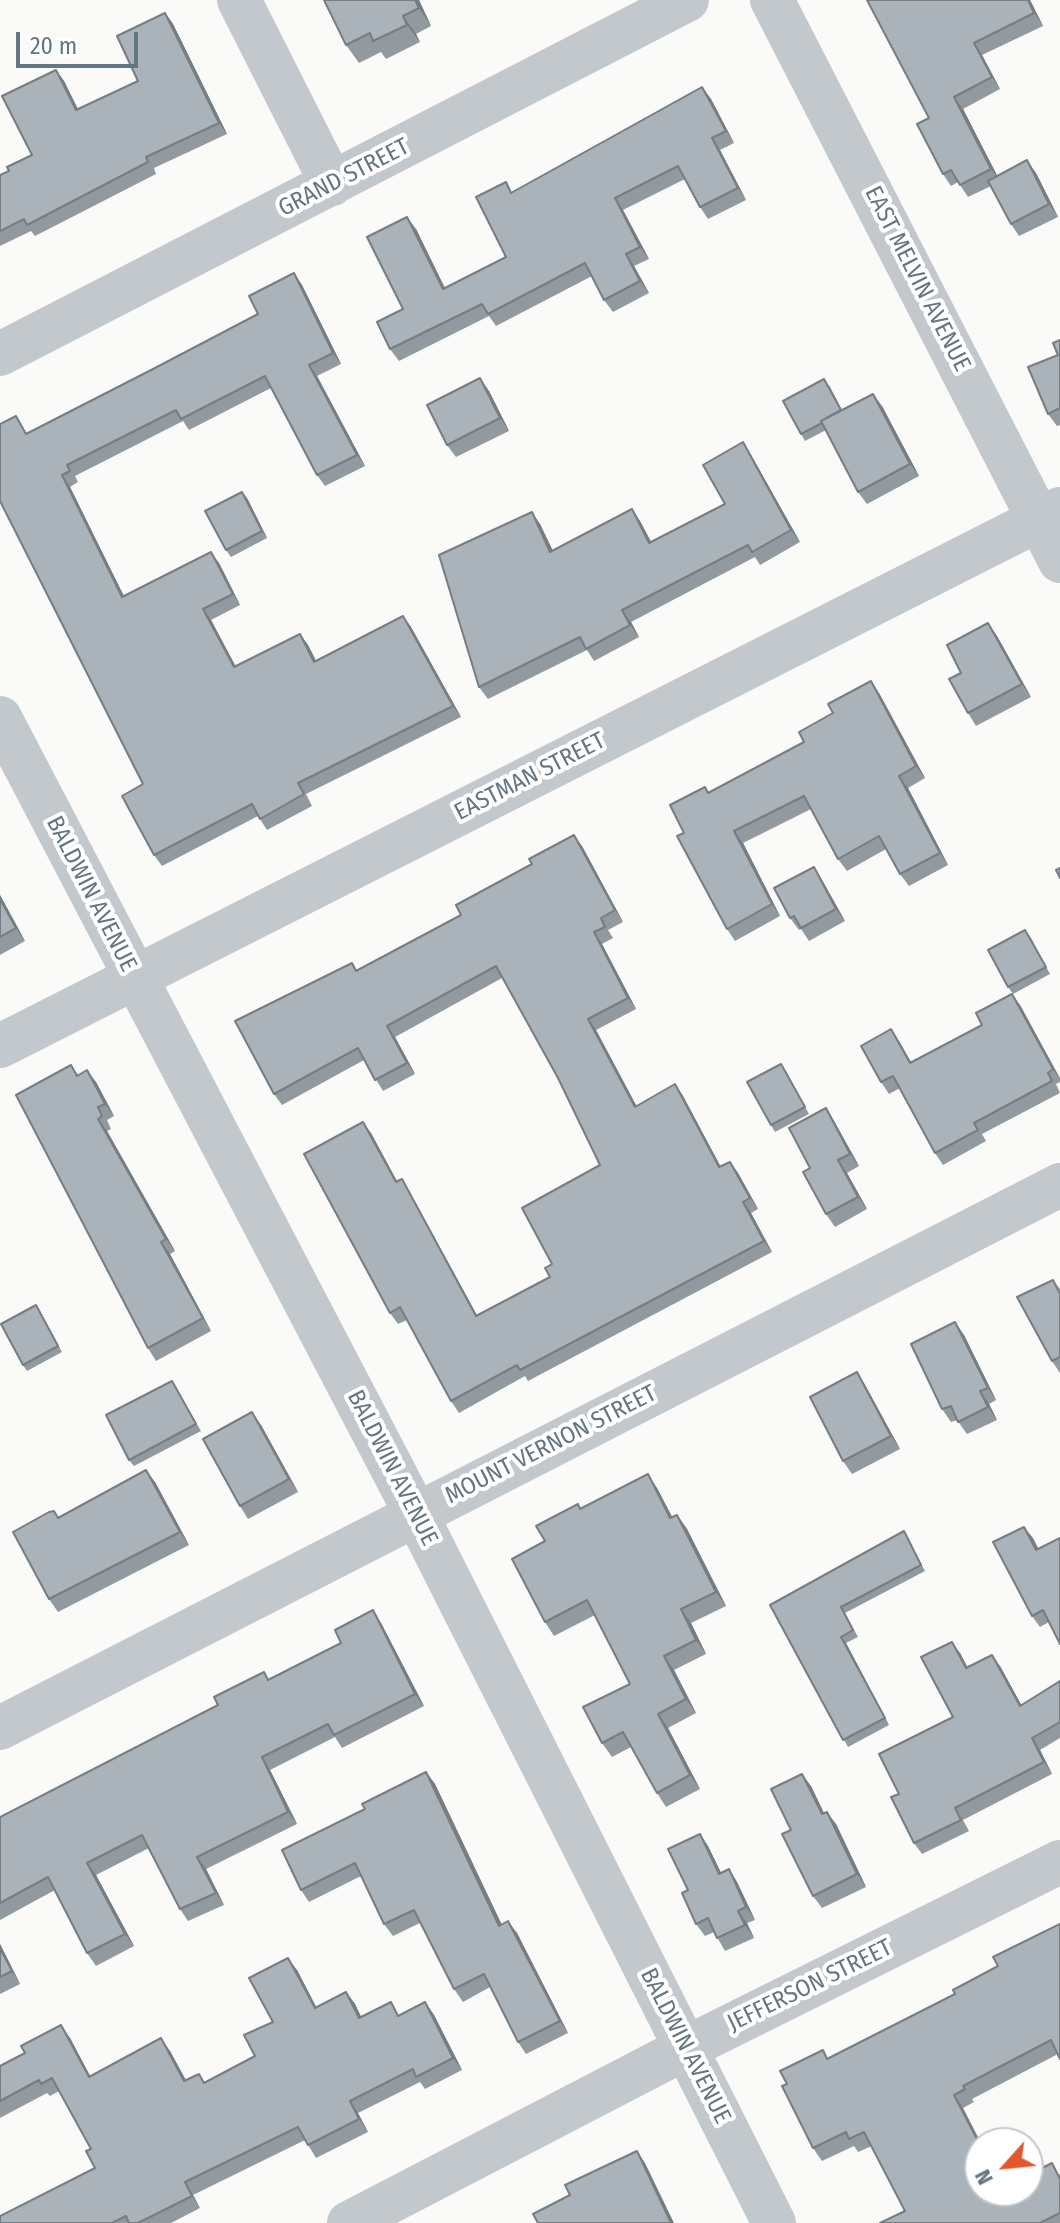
<!DOCTYPE html>
<style>
body{margin:0}
#map{position:relative;width:1060px;height:2223px;overflow:hidden;background:#fafaf8;font-family:"Fira Sans Condensed",sans-serif}
canvas{display:block}
.north{position:absolute;left:964px;top:2127px;width:80px;height:80px;box-sizing:border-box;background:#fff;border:2px solid #c1c8cd;border-radius:50%;rotate:243deg;font-size:22px;font-weight:700;line-height:32px;text-align:center;color:#657683}
.north::after{content:'';display:block;margin:auto;width:28px;height:36px;background:#e4572e;clip-path:polygon(50% 0,100% 100%,50% 72%,0 100%)}
.scale{position:absolute;left:16px;top:32px;width:122px;height:36px;box-sizing:border-box;border:4px solid #657683;border-top:0;padding-left:10px;font-size:24px;line-height:28px;white-space:nowrap;color:#657683;-webkit-text-stroke:6px #fff;paint-order:stroke}
</style>
<div id="map">
<canvas width="1060" height="2223"></canvas>
<div class="north">N</div>
<div class="scale">20 m</div>
</div>
<script>
const ctx = document.querySelector('canvas').getContext('2d');
ctx.lineJoin = 'round';
function strokePath(path, color, width, dash) { ctx.strokeStyle = color; ctx.lineWidth = width; ctx.lineCap = dash ? 'butt' : 'round'; ctx.setLineDash(dash || []); ctx.stroke(path); }
function fillPath(path, color) { ctx.fillStyle = color; ctx.fill(path, 'evenodd'); }
function write(font, color, halo, rows, align = 'center') {
  ctx.font = font + ' "Fira Sans Condensed",sans-serif'; ctx.lineWidth = 8; ctx.setLineDash([]); ctx.textBaseline = 'middle'; ctx.strokeStyle = halo; ctx.fillStyle = color; for (const [text, x, y, turn = 0] of rows) {
    ctx.save(); ctx.translate(x, y); ctx.rotate((+turn || 0) * Math.PI / 180); ctx.textAlign = isNaN(turn) ? turn : align; if (halo) ctx.strokeText(text, 0, 0); ctx.fillText(text, 0, 0); ctx.restore();
  }
}
const minor = new Path2D(`
 M 239,0 L 332,184
 M 772,0 L 1060,561
 M 0,354 L 687,0
 M 0,718 L 416,1514 L 774,2223
 M 0,1046 L 1060,509
 M 0,1728 L 1060,1185
 M 349,2223 L 686,2048 L 1060,1862`);
const wall = new Path2D(`
 M 324,0 L 419,0 L 431,26 L 416,34 L 420,42 L 386,59 L 381,52 L 359,63 L 346,45 Z
 M 867,0 L 1030,0 L 1043,26 L 982,55 L 1000,89 L 963,109 L 997,176 L 1036,173 L 1058,217 L 1019,236 L 1011,224 L 991,186 L 968,197 L 958,182 L 951,186 L 943,174 L 929,118 Z
 M 165,13 L 173,24 L 227,134 L 154,168 L 156,174 L 35,236 L 31,231 L 0,246 L 0,175 L 9,171 L 32,155 L 56,70 L 64,81 L 78,109 L 138,81 Z
 M 702,87 L 711,99 L 734,143 L 720,150 L 746,200 L 708,219 L 700,207 L 685,179 L 623,210 L 649,259 L 634,266 L 649,293 L 613,312 L 604,300 L 592,276 L 496,326 L 489,316 L 399,361 L 390,349 L 403,309 L 416,229 L 445,288 L 506,257 L 512,192 Z
 M 294,273 L 302,285 L 341,364 L 317,376 L 365,466 L 325,486 L 317,475 L 271,388 L 189,430 L 183,421 L 75,476 L 78,482 L 70,487 L 124,596 L 219,563 L 240,605 L 211,620 L 235,666 L 300,634 L 308,645 L 316,661 L 403,616 L 411,627 L 461,717 L 306,794 L 312,806 L 267,830 L 258,816 L 162,866 L 154,855 L 143,784 L 27,434 L 258,314 Z
 M 1060,340 L 1060,425 L 1057,426 L 1048,414 Z
 M 829,385 L 842,410 L 882,406 L 919,476 L 867,504 L 858,492 L 826,430 L 805,441 L 801,434 Z
 M 489,391 L 509,431 L 456,457 L 447,445 Z
 M 743,442 L 751,455 L 800,542 L 760,565 L 755,557 L 631,622 L 639,637 L 594,661 L 587,650 L 488,699 L 479,687 L 540,524 L 553,551 L 632,509 L 640,521 L 651,542 L 725,504 Z
 M 247,498 L 267,538 L 231,557 L 226,550 Z
 M 997,636 L 1031,697 L 976,726 L 968,713 L 961,673 Z
 M 879,693 L 925,778 L 908,788 L 948,865 L 909,886 L 900,874 L 886,849 L 847,871 L 838,859 L 811,809 L 743,843 L 780,916 L 735,941 L 727,929 L 684,833 L 709,793 L 804,742 Z
 M 582,846 L 623,922 L 608,930 L 613,938 L 602,944 L 636,1009 L 596,1030 L 636,1106 L 675,1084 L 683,1096 L 721,1167 L 730,1162 L 738,1173 L 758,1209 L 751,1213 L 772,1252 L 528,1381 L 525,1376 L 459,1413 L 451,1401 L 407,1320 L 398,1324 L 390,1313 L 371,1133 L 397,1182 L 409,1191 L 477,1316 L 550,1277 L 552,1264 L 600,1165 L 558,1078 L 502,978 L 395,1037 L 415,1074 L 383,1091 L 364,1060 L 282,1105 L 274,1094 L 352,963 L 357,970 L 461,915 Z
 M 814,867 L 822,880 L 845,921 L 809,941 L 801,929 L 799,930 L 790,918 Z
 M 0,895 L 25,941 L 0,955 Z
 M 1030,936 L 1050,974 L 1013,994 L 1008,987 Z
 M 1020,1005 L 1060,1078 L 1060,1082 L 1056,1084 L 1060,1093 L 982,1134 L 986,1141 L 943,1165 L 935,1153 L 900,1088 L 889,1094 L 881,1082 L 899,1041 L 911,1062 Z
 M 71,1065 L 78,1075 L 96,1082 L 114,1116 L 107,1120 L 111,1129 L 107,1131 L 175,1251 L 170,1254 L 211,1331 L 156,1361 L 148,1348 Z
 M 786,1071 L 809,1114 L 775,1132 L 771,1125 Z
 M 826,1108 L 834,1121 L 859,1166 L 847,1173 L 867,1209 L 835,1227 L 826,1214 L 810,1168 Z
 M 1053,1280 L 1060,1289 L 1060,1373 L 1052,1361 Z
 M 40,1312 L 62,1352 L 27,1371 L 23,1365 Z
 M 964,1335 L 996,1400 L 989,1404 L 997,1420 L 967,1434 L 957,1420 L 951,1422 L 942,1409 Z
 M 172,1381 L 201,1431 L 134,1466 L 129,1460 Z
 M 865,1385 L 900,1449 L 852,1474 L 843,1461 Z
 M 261,1425 L 298,1492 L 248,1519 L 240,1506 Z
 M 155,1482 L 189,1545 L 58,1612 L 49,1599 L 54,1511 L 58,1518 Z
 M 657,1488 L 672,1517 L 677,1515 L 687,1529 L 726,1606 L 691,1623 L 706,1654 L 674,1670 L 696,1713 L 668,1728 L 700,1789 L 666,1807 L 657,1793 L 631,1747 L 612,1757 L 602,1743 L 630,1684 L 595,1615 L 554,1636 L 545,1622 L 545,1541 L 578,1504 L 581,1509 Z
 M 1024,1527 L 1038,1549 L 1049,1622 L 1040,1627 L 1032,1616 Z
 M 904,1531 L 925,1571 L 845,1613 L 858,1637 L 846,1643 L 889,1725 L 848,1747 L 770,1605 Z
 M 381,1623 L 424,1706 L 342,1748 L 335,1737 L 270,1770 L 297,1824 L 206,1869 L 224,1905 L 188,1921 L 180,1909 L 149,1848 L 96,1875 L 134,1946 L 96,1966 L 87,1953 L 55,1890 L 0,1920 L 0,1817 Z
 M 960,1653 L 967,1667 L 1000,1666 L 1021,1705 L 1060,1681 L 1060,1738 L 1040,1750 L 1052,1774 L 963,1820 L 969,1831 L 922,1854 L 914,1843 L 899,1794 L 953,1717 Z
 M 426,1772 L 435,1784 L 502,1925 L 517,1933 L 568,2033 L 526,2054 L 518,2042 L 490,1987 L 463,2002 L 454,1989 L 420,1923 L 393,1936 L 384,1924 L 361,1876 L 309,1902 L 301,1890 L 365,1809 Z
 M 811,1786 L 824,1813 L 836,1824 L 866,1887 L 822,1908 L 813,1896 L 791,1830 Z
 M 700,1834 L 708,1846 L 721,1873 L 729,1869 L 737,1882 L 755,1920 L 747,1923 L 754,1938 L 725,1951 L 714,1932 L 705,1936 L 696,1924 L 688,1890 Z
 M 1060,1924 L 1058,2054 L 972,2099 L 974,2102 L 963,2108 L 980,2191 L 1028,2191 L 1060,2174 L 1060,2223 L 880,2223 L 905,2211 L 872,2146 L 858,2152 L 854,2146 L 822,2161 L 813,2148 L 787,2084 L 829,2058 L 955,1994 Z
 M 0,1944 L 20,1984 L 0,1994 Z
 M 297,1970 L 316,2007 L 346,1992 L 355,2004 L 361,2017 L 400,2015 L 425,2002 L 434,2015 L 462,2070 L 425,2089 L 420,2082 L 358,2113 L 368,2132 L 316,2158 L 305,2140 L 193,2195 L 200,2208 L 171,2223 L 0,2223 L 95,2168 L 91,2149 L 59,2091 L 50,2096 L 47,2093 L 0,2118 L 0,2066 L 70,2038 L 90,2076 L 170,2051 L 186,2080 L 205,2082 L 255,2056 Z`);
const shadedWall = new Path2D(`
 M 415,0 L 419,0 L 431,26 L 419,8 Z
 M 1028,0 L 1030,0 L 1043,26 L 1034,13 Z
 M 165,13 L 173,24 L 227,134 L 219,123 Z
 M 403,16 L 416,34 L 420,42 L 407,25 Z
 M 974,43 L 982,55 L 1000,89 L 992,77 Z
 M 56,70 L 64,81 L 84,122 L 76,110 Z
 M 702,87 L 711,99 L 734,143 L 726,131 Z
 M 954,97 L 963,109 L 1000,181 L 991,169 Z
 M 712,138 L 720,150 L 746,200 L 738,188 Z
 M 1027,160 L 1036,173 L 1058,217 L 1049,204 Z
 M 615,198 L 623,210 L 649,259 L 640,247 Z
 M 407,217 L 416,229 L 451,301 L 443,289 Z
 M 626,254 L 634,266 L 649,293 L 640,281 Z
 M 294,273 L 302,285 L 341,364 L 333,353 Z
 M 309,365 L 317,376 L 365,466 L 357,455 Z
 M 480,378 L 489,391 L 509,431 L 500,418 Z
 M 873,394 L 882,406 L 919,476 L 910,464 Z
 M 743,442 L 751,455 L 800,542 L 791,530 Z
 M 62,475 L 70,487 L 130,609 L 122,597 Z
 M 242,492 L 247,498 L 267,538 L 262,531 Z
 M 632,509 L 640,521 L 658,555 L 649,543 Z
 M 532,512 L 540,524 L 559,564 L 550,552 Z
 M 211,552 L 219,563 L 240,605 L 233,594 Z
 M 203,609 L 211,620 L 242,678 L 234,667 Z
 M 622,610 L 631,622 L 639,637 L 630,625 Z
 M 403,616 L 411,627 L 461,717 L 453,706 Z
 M 988,623 L 997,636 L 1031,697 L 1022,684 Z
 M 300,634 L 308,645 L 322,673 L 314,662 Z
 M 871,681 L 879,693 L 925,778 L 916,766 Z
 M 899,776 L 908,788 L 948,865 L 940,853 Z
 M 734,831 L 743,843 L 780,916 L 772,904 Z
 M 574,835 L 582,846 L 623,922 L 615,910 Z
 M 814,867 L 822,880 L 845,921 L 836,909 Z
 M 0,895 L 25,941 L 16,928 L 0,899 Z
 M 594,932 L 602,944 L 636,1009 L 628,998 Z
 M 1012,994 L 1020,1005 L 1060,1079 L 1053,1069 Z
 M 588,1019 L 596,1030 L 643,1118 L 635,1107 Z
 M 387,1026 L 395,1037 L 415,1074 L 407,1063 Z
 M 891,1029 L 899,1041 L 918,1075 L 910,1063 Z
 M 87,1070 L 96,1082 L 114,1116 L 105,1104 Z
 M 675,1084 L 683,1096 L 727,1179 L 719,1167 Z
 M 826,1108 L 834,1121 L 859,1166 L 850,1154 Z
 M 98,1119 L 107,1131 L 175,1251 L 166,1239 Z
 M 363,1122 L 371,1133 L 404,1194 L 396,1182 Z
 M 838,1160 L 847,1173 L 867,1209 L 858,1197 Z
 M 730,1162 L 738,1173 L 758,1209 L 750,1198 Z
 M 402,1179 L 409,1191 L 484,1328 L 476,1316 Z
 M 743,1202 L 751,1213 L 772,1252 L 764,1241 Z
 M 161,1242 L 170,1254 L 211,1331 L 203,1318 Z
 M 955,1322 L 964,1335 L 996,1400 L 988,1388 Z
 M 857,1372 L 865,1385 L 900,1449 L 891,1436 Z
 M 980,1391 L 989,1404 L 997,1420 L 988,1407 Z
 M 252,1412 L 261,1425 L 298,1492 L 289,1479 Z
 M 146,1470 L 155,1482 L 189,1545 L 180,1532 Z
 M 648,1474 L 657,1488 L 680,1532 L 670,1518 Z
 M 677,1515 L 687,1529 L 726,1606 L 716,1592 Z
 M 1024,1527 L 1033,1538 L 1045,1562 L 1036,1550 Z
 M 681,1609 L 691,1623 L 706,1654 L 696,1640 Z
 M 373,1610 L 381,1623 L 424,1706 L 415,1694 Z
 M 841,1637 L 846,1643 L 889,1725 L 885,1718 Z
 M 952,1642 L 960,1653 L 974,1680 L 966,1668 Z
 M 992,1655 L 1000,1666 L 1028,1717 L 1020,1706 Z
 M 664,1656 L 674,1670 L 696,1713 L 686,1699 Z
 M 658,1714 L 668,1728 L 700,1789 L 690,1775 Z
 M 1032,1738 L 1040,1750 L 1052,1774 L 1044,1762 Z
 M 262,1757 L 270,1770 L 297,1824 L 288,1812 Z
 M 426,1772 L 435,1784 L 508,1938 L 499,1926 Z
 M 802,1774 L 811,1786 L 830,1826 L 822,1814 Z
 M 827,1812 L 836,1824 L 866,1887 L 857,1874 Z
 M 700,1834 L 708,1846 L 728,1887 L 719,1874 Z
 M 197,1857 L 206,1869 L 224,1905 L 216,1893 Z
 M 87,1863 L 96,1875 L 134,1946 L 125,1934 Z
 M 729,1869 L 737,1882 L 755,1920 L 746,1907 Z
 M 738,1911 L 747,1923 L 754,1938 L 745,1925 Z
 M 508,1921 L 517,1933 L 568,2033 L 560,2021 Z
 M 0,1944 L 20,1984 L 12,1971 L 0,1948 Z
 M 288,1958 L 297,1970 L 323,2020 L 315,2008 Z
 M 346,1992 L 355,2004 L 368,2031 L 359,2018 Z
 M 425,2002 L 434,2015 L 462,2070 L 453,2058 Z
 M 61,2025 L 70,2038 L 97,2089 L 89,2077 Z
 M 161,2038 L 170,2051 L 193,2094 L 184,2081 Z
 M 954,2095 L 963,2108 L 981,2143 L 980,2143 L 980,2145 Z
 M 350,2101 L 358,2113 L 368,2132 L 359,2119 Z
 M 637,2151 L 645,2163 L 674,2223 L 671,2223 Z
 M 185,2182 L 193,2195 L 200,2208 L 192,2196 Z`);
const building = new Path2D(`
 M 324,0 L 415,0 L 419,8 L 403,16 L 407,25 L 373,41 L 370,33 L 346,45 Z
 M 867,0 L 1028,0 L 1034,13 L 974,43 L 992,77 L 954,97 L 991,169 L 960,185 L 951,170 L 943,174 L 917,124 L 929,118 Z
 M 165,13 L 219,123 L 146,157 L 148,162 L 27,225 L 24,219 L 0,231 L 0,175 L 9,171 L 7,167 L 32,155 L 2,96 L 56,70 L 76,110 L 138,81 L 117,36 Z
 M 702,87 L 726,131 L 712,138 L 738,188 L 700,207 L 678,166 L 615,198 L 640,247 L 626,254 L 640,281 L 604,300 L 585,263 L 488,314 L 482,304 L 390,349 L 377,322 L 403,309 L 367,237 L 407,217 L 443,289 L 506,257 L 476,197 L 506,182 L 511,193 Z
 M 1027,160 L 1049,204 L 1011,224 L 988,181 Z
 M 294,273 L 333,353 L 309,365 L 357,455 L 317,475 L 265,376 L 181,419 L 176,410 L 67,465 L 70,471 L 62,475 L 122,597 L 211,552 L 233,594 L 203,609 L 234,667 L 300,634 L 314,662 L 403,616 L 453,706 L 298,783 L 304,794 L 260,819 L 252,804 L 154,855 L 122,796 L 143,784 L 0,501 L 0,424 L 16,416 L 26,434 L 155,368 L 258,314 L 249,296 Z
 M 1060,340 L 1060,408 L 1048,414 L 1028,367 L 1058,355 L 1053,343 Z
 M 480,378 L 500,418 L 447,445 L 427,405 Z
 M 824,379 L 841,410 L 821,421 L 822,423 L 801,434 L 783,401 Z
 M 873,394 L 910,464 L 858,492 L 821,421 Z
 M 743,442 L 791,530 L 752,552 L 748,545 L 622,610 L 630,625 L 586,649 L 580,637 L 479,687 L 439,555 L 532,512 L 550,552 L 632,509 L 649,543 L 725,504 L 703,465 Z
 M 242,492 L 262,531 L 226,550 L 205,511 Z
 M 988,623 L 1022,684 L 968,713 L 949,679 L 961,673 L 947,645 Z
 M 871,681 L 916,766 L 899,776 L 940,853 L 900,874 L 879,836 L 838,859 L 804,796 L 734,831 L 772,904 L 727,929 L 677,836 L 684,833 L 670,805 L 705,787 L 708,793 L 804,742 L 799,732 L 833,713 L 828,704 Z
 M 574,835 L 615,910 L 601,918 L 605,927 L 594,932 L 628,998 L 588,1019 L 635,1107 L 675,1084 L 719,1167 L 730,1162 L 750,1198 L 743,1202 L 764,1241 L 520,1370 L 517,1365 L 451,1401 L 400,1307 L 390,1313 L 304,1154 L 363,1122 L 396,1182 L 402,1179 L 476,1316 L 550,1277 L 545,1268 L 552,1264 L 522,1208 L 600,1165 L 558,1078 L 496,966 L 387,1026 L 407,1063 L 375,1080 L 358,1048 L 274,1094 L 235,1021 L 352,963 L 356,971 L 461,915 L 456,905 L 532,864 L 529,859 Z
 M 814,867 L 836,909 L 801,928 L 794,916 L 790,918 L 774,888 Z
 M 1060,868 L 1060,878 L 1056,870 Z
 M 0,899 L 16,928 L 0,937 Z
 M 1025,930 L 1046,967 L 1008,987 L 988,950 Z
 M 1012,994 L 1053,1069 L 1048,1073 L 1052,1081 L 974,1123 L 978,1130 L 935,1153 L 893,1076 L 881,1082 L 861,1046 L 891,1029 L 910,1063 L 982,1025 L 976,1013 Z
 M 781,1064 L 805,1107 L 771,1125 L 747,1082 Z
 M 71,1065 L 77,1076 L 87,1070 L 105,1104 L 98,1107 L 102,1116 L 98,1119 L 166,1239 L 161,1242 L 203,1318 L 148,1348 L 16,1095 Z
 M 826,1108 L 850,1154 L 838,1160 L 858,1197 L 826,1214 L 803,1172 L 810,1168 L 789,1128 Z
 M 1053,1280 L 1060,1294 L 1060,1357 L 1052,1361 L 1017,1297 Z
 M 36,1305 L 58,1346 L 23,1365 L 1,1324 Z
 M 955,1322 L 988,1388 L 980,1391 L 988,1407 L 958,1422 L 951,1406 L 942,1409 L 911,1344 Z
 M 857,1372 L 891,1436 L 843,1461 L 810,1397 Z
 M 172,1381 L 196,1424 L 129,1460 L 106,1415 Z
 M 252,1412 L 289,1479 L 240,1506 L 203,1439 Z
 M 146,1470 L 180,1532 L 49,1599 L 13,1532 L 49,1512 L 54,1511 L 58,1518 Z
 M 648,1474 L 670,1518 L 677,1515 L 716,1592 L 681,1609 L 696,1640 L 664,1656 L 686,1699 L 658,1714 L 690,1775 L 657,1793 L 623,1732 L 602,1743 L 583,1707 L 630,1684 L 587,1600 L 545,1622 L 512,1559 L 545,1541 L 536,1526 L 578,1504 L 580,1509 Z
 M 1024,1527 L 1036,1550 L 1060,1538 L 1060,1644 L 1043,1610 L 1032,1616 L 993,1542 Z
 M 904,1531 L 921,1565 L 841,1607 L 853,1630 L 841,1637 L 885,1718 L 843,1740 L 770,1605 Z
 M 373,1610 L 415,1694 L 334,1735 L 328,1724 L 262,1757 L 288,1812 L 197,1857 L 216,1893 L 180,1909 L 142,1835 L 87,1863 L 125,1934 L 87,1953 L 48,1877 L 0,1903 L 0,1817 L 218,1705 L 214,1697 L 264,1672 L 268,1680 L 341,1643 L 335,1630 Z
 M 952,1642 L 966,1668 L 992,1655 L 1020,1706 L 1060,1681 L 1060,1722 L 1032,1738 L 1044,1762 L 955,1808 L 961,1820 L 914,1843 L 891,1797 L 899,1794 L 879,1754 L 953,1717 L 921,1657 Z
 M 426,1772 L 499,1926 L 508,1921 L 560,2021 L 518,2042 L 484,1974 L 454,1989 L 414,1910 L 384,1924 L 355,1863 L 301,1890 L 282,1850 L 365,1809 L 362,1804 Z
 M 802,1774 L 822,1814 L 827,1812 L 857,1874 L 813,1896 L 782,1834 L 791,1830 L 771,1789 Z
 M 700,1834 L 719,1874 L 729,1869 L 746,1907 L 738,1911 L 745,1925 L 717,1938 L 708,1918 L 696,1924 L 682,1893 L 688,1890 L 668,1849 Z
 M 1060,1924 L 1060,2059 L 1051,2040 L 963,2086 L 965,2089 L 954,2095 L 980,2145 L 980,2191 L 1028,2191 L 1028,2175 L 1052,2163 L 1060,2179 L 1060,2213 L 1040,2223 L 880,2223 L 905,2211 L 864,2132 L 849,2139 L 846,2132 L 813,2148 L 782,2086 L 787,2084 L 780,2071 L 823,2050 L 827,2059 L 955,1994 L 953,1990 L 998,1966 L 993,1957 Z
 M 0,1948 L 12,1971 L 0,1977 Z
 M 288,1958 L 315,2008 L 346,1992 L 359,2018 L 391,2002 L 398,2016 L 425,2002 L 453,2058 L 416,2077 L 413,2069 L 350,2101 L 359,2119 L 308,2145 L 298,2127 L 185,2182 L 192,2196 L 138,2223 L 129,2223 L 126,2216 L 112,2223 L 0,2223 L 0,2216 L 95,2168 L 86,2151 L 91,2149 L 52,2078 L 41,2084 L 39,2080 L 0,2101 L 0,2066 L 25,2053 L 21,2046 L 61,2025 L 89,2077 L 161,2038 L 184,2081 L 199,2074 L 204,2083 L 255,2056 L 244,2035 L 273,2022 L 249,1978 Z
 M 637,2151 L 671,2223 L 538,2223 L 533,2214 L 570,2195 L 565,2185 Z`);
const streetNames = [
 ["GRAND STREET",344,178,-27],
 ["EAST MELVIN AVENUE",917,279,63],
 ["EASTMAN STREET",530,777,-27],
 ["BALDWIN AVENUE",91,894,63],
 ["MOUNT VERNON STREET",551,1445,-27],
 ["BALDWIN AVENUE",392,1468,63],
 ["JEFFERSON STREET",810,1986,-26],
 ["BALDWIN AVENUE",685,2046,63]
];
strokePath(minor, '#c3c8cc', 44);
fillPath(wall, '#929a9f');
fillPath(shadedWall, '#777d82');
fillPath(building, '#aab3b9');
strokePath(building, '#777d82', 2);
write('24px', '#657683', '#fff', streetNames);
</script>
